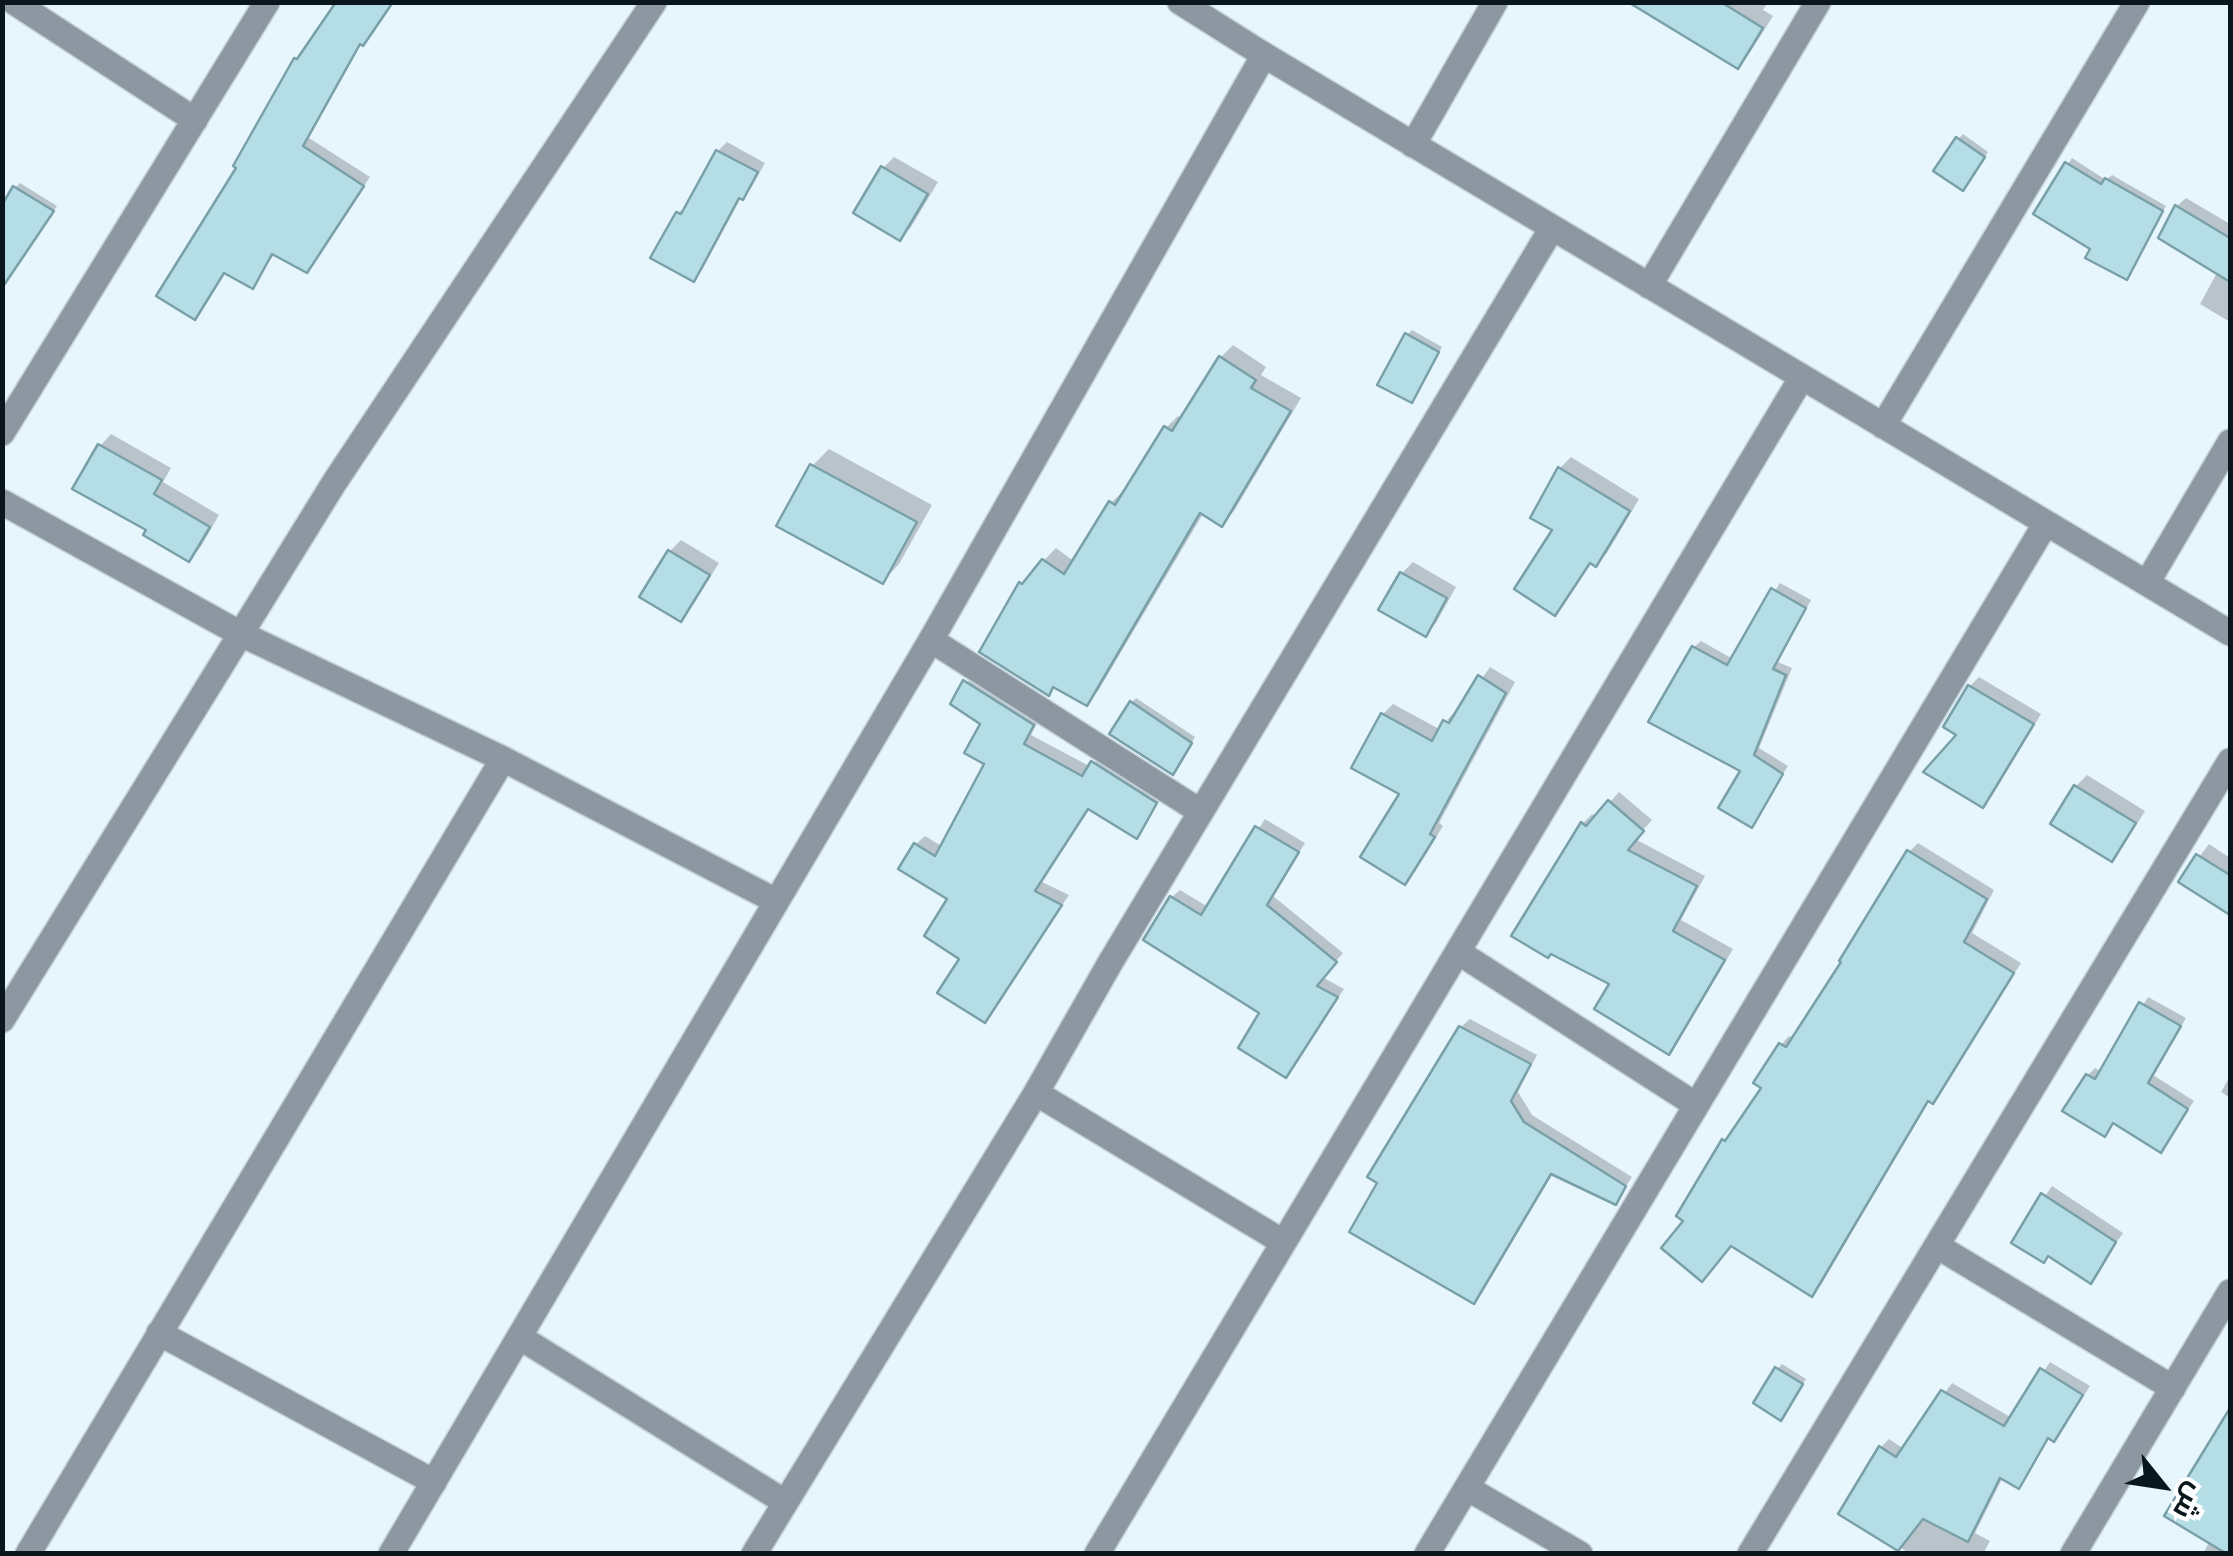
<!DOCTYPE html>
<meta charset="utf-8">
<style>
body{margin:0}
#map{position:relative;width:2233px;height:1556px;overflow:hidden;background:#e7f5fc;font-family:"DM Sans",Cairo,sans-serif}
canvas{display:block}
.frame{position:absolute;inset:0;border:5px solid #09161c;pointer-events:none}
.north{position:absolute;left:2113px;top:1436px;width:100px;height:100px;-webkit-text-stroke:8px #fff;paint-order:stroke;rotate:120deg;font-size:28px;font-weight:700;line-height:40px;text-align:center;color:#09161c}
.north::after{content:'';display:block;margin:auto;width:35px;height:45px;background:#09161c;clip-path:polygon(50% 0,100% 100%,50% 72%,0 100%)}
</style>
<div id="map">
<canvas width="2233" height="1556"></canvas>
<div class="frame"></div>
<div class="north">ش</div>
</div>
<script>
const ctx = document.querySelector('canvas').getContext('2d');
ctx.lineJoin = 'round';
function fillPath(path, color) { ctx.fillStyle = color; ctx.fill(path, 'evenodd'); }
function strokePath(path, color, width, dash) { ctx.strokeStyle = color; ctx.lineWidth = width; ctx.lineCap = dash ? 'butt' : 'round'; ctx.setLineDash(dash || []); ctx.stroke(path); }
const shadow = new Path2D(`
 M 1632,2 L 1768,2 L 1763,10 L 1773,16 L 1749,54 L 1737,66 Z
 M 379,12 L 309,138 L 370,177 L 307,270 L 275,253 L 253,286 L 226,271 L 195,317 L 239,167 L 296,59 L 304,51 Z
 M 1963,134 L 1988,152 L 1967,183 L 1958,139 Z
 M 727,142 L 765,163 L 751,188 L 742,196 L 702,270 L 693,278 L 678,213 L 689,205 L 718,151 Z
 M 894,157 L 938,182 L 911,227 L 900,238 L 883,168 Z
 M 2072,158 L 2106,180 L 2112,175 L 2166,206 L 2126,277 L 2093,248 L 2036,214 Z
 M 20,183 L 57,206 L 19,261 L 15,188 Z
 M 2186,198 L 2230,224 L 2230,322 L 2200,304 L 2218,271 L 2177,206 Z
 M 1412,330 L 1442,347 L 1412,400 L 1407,335 Z
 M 1233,345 L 1266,367 L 1261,375 L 1301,398 L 1234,511 L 1222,523 L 1204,512 L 1098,691 L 1086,703 L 1056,686 L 1049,693 L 1021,584 L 1056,548 L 1075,562 L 1111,503 L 1123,491 L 1126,493 L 1166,428 L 1178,416 L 1182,419 L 1221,357 Z
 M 111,434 L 171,468 L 163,482 L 219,515 L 200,548 L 189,559 L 100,446 Z
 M 829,449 L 932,505 L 899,564 L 883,581 L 812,466 Z
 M 1571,457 L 1639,499 L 1607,553 L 1596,564 L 1592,561 L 1555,612 L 1556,529 L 1534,517 L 1560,468 Z
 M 681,540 L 719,563 L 691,608 L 680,619 L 670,551 Z
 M 1413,562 L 1456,587 L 1436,623 L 1425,634 L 1402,573 Z
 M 1780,583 L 1811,600 L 1778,662 L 1792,668 L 1759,748 L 1788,766 L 1751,825 L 1743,770 L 1694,647 L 1701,641 L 1733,659 Z
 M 1490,667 L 1515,682 L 1439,823 L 1443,826 L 1415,872 L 1405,882 L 1403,793 L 1383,714 L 1393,704 L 1441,730 L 1461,727 L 1447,720 L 1455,712 L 1458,713 Z
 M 974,673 L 1041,716 L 1031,735 L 1091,767 L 1102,754 L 1164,794 L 1136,836 L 1090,808 L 1042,882 L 1069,895 L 984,1020 L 951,898 L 916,844 L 925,836 L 943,847 L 988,763 L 983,723 L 953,703 Z
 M 1979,677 L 2041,714 L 1992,796 L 1982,805 L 1960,734 L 1970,686 Z
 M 1136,698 L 1195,737 L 1173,772 L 1132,702 Z
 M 2087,775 L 2145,811 L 2122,848 L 2111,859 L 2053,823 L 2076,786 Z
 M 1619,792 L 1652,820 L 1635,839 L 1705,876 L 1681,920 L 1733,949 L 1678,1042 L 1668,1052 L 1613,983 L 1582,824 L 1592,814 L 1597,817 Z
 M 1265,819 L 1305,843 L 1273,896 L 1343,953 L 1322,977 L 1344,989 L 1286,1074 L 1262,1012 L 1172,897 L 1180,890 L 1208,907 Z
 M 1918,843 L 1994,890 L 1972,933 L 2021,963 L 1941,1092 L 1930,1099 L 1821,1285 L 1812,1294 L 1731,1243 L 1687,1220 L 1724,1141 L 1764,1087 L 1781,1045 L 1789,1036 L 1794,1039 L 1909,852 Z
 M 2209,844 L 2230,858 L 2230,912 L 2181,881 Z
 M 2148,997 L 2186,1018 L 2153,1075 L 2194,1101 L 2161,1150 L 2115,1122 L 2104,1134 L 2088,1075 L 2095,1068 L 2102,1072 Z
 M 1470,1019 L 1537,1055 L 1518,1092 L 1532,1115 L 1632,1177 L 1615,1202 L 1553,1173 L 1482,1293 L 1474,1301 L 1461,1027 Z
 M 2230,1076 L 2230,1098 L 2221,1092 Z
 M 2052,1186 L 2123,1233 L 2090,1281 L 2049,1254 L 2014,1242 Z
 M 2050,1362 L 2090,1386 L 2062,1430 L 2054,1438 L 2050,1436 L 2026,1478 L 2018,1486 L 2003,1477 L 1975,1533 L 1990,1541 L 1983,1554 L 1911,1554 L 1841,1513 L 1881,1447 L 1889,1439 L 1904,1449 L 1952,1383 L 2012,1418 Z
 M 1782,1364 L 1806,1379 L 1786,1413 L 1777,1369 Z
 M 2221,1436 L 2230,1441 L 2230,1554 L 2203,1554 L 2210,1540 Z`);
const building = new Path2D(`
 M 336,2 L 393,2 L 363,46 L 360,44 L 303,146 L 364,186 L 307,273 L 272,254 L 253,289 L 224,273 L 195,320 L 156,296 L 236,168 L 233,166 L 294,58 L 297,59 Z
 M 1628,2 L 1721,2 L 1763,28 L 1738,69 Z
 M 1956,137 L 1985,157 L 1963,191 L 1933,171 Z
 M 716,150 L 758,172 L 743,200 L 739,198 L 694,282 L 650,258 L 676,212 L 681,214 Z
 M 2065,162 L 2101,184 L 2105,178 L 2163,211 L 2127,280 L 2085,258 L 2090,249 L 2033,214 Z
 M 881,166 L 928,194 L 900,241 L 853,213 Z
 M 13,186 L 54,211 L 2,288 L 2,205 Z
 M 2175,205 L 2230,238 L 2230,282 L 2158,238 Z
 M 1405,333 L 1439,352 L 1412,403 L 1377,385 Z
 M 1219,356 L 1256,380 L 1251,388 L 1291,411 L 1222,527 L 1200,513 L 1087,706 L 1053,687 L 1049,696 L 979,652 L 1019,582 L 1022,584 L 1042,559 L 1064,574 L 1109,501 L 1115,505 L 1164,426 L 1172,431 Z
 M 98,444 L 162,480 L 154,494 L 210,527 L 189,562 L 143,535 L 146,530 L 72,489 Z
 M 810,464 L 917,522 L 883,584 L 776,526 Z
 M 1558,467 L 1630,511 L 1596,567 L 1590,563 L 1555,616 L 1514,589 L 1552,530 L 1530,518 Z
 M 668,550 L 710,575 L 681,622 L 639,597 Z
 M 1400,572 L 1447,598 L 1426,637 L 1378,610 Z
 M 1771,588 L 1806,608 L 1773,669 L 1786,675 L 1754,755 L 1783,774 L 1752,828 L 1718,808 L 1740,771 L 1648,722 L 1692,646 L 1727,665 Z
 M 1478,675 L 1506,693 L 1430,834 L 1435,837 L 1405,885 L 1360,857 L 1399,794 L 1351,768 L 1381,713 L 1432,741 L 1443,720 L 1449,723 Z
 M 963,680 L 1034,725 L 1024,744 L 1082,776 L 1091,761 L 1157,803 L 1137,839 L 1088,809 L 1035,891 L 1062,905 L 985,1023 L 937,993 L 959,959 L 924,936 L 947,899 L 898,869 L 914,843 L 935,856 L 984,764 L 964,753 L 980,724 L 950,704 Z
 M 1968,685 L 2034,724 L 1983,808 L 1923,772 L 1956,735 L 1943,727 Z
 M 1130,701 L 1192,743 L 1173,775 L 1109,734 Z
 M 2074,785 L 2136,823 L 2112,862 L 2050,824 Z
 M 1608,800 L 1644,831 L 1628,850 L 1697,886 L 1673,931 L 1725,960 L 1669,1055 L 1594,1009 L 1609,984 L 1551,954 L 1548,958 L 1511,936 L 1581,822 L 1586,826 Z
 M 1255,826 L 1299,852 L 1267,905 L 1337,962 L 1317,986 L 1338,997 L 1286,1078 L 1238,1048 L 1259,1013 L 1143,940 L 1170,896 L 1201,915 Z
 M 1907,850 L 1987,899 L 1964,942 L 2014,973 L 1933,1104 L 1928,1101 L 1812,1297 L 1731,1246 L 1702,1282 L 1661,1248 L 1683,1221 L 1676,1216 L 1722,1139 L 1725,1141 L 1761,1088 L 1753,1083 L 1779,1043 L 1786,1047 L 1841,962 L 1839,961 Z
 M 2196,854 L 2230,875 L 2230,915 L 2178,882 Z
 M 2139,1002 L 2181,1026 L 2148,1083 L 2188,1109 L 2161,1153 L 2113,1123 L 2105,1137 L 2062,1111 L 2086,1074 L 2095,1079 Z
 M 1459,1026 L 1531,1064 L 1511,1101 L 1524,1122 L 1626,1186 L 1616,1205 L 1551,1174 L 1474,1304 L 1349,1232 L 1377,1183 L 1367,1177 Z
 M 2041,1193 L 2116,1242 L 2091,1284 L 2048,1256 L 2044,1263 L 2011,1243 Z
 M 1775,1367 L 1803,1384 L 1781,1421 L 1753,1403 Z
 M 2040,1368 L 2083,1395 L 2054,1442 L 2048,1438 L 2019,1489 L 2000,1478 L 1968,1542 L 1923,1519 L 1898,1551 L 1838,1514 L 1879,1446 L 1896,1457 L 1941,1390 L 2004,1426 Z
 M 2230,1408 L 2230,1554 L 2227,1554 L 2164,1516 Z`);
const minor = new Path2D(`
 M 14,2 L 195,120
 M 1264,55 L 2230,633
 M 1413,145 L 1495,2
 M 1649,286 L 1818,2
 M 1883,426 L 2137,2
 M 2,433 L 267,2
 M 2,502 L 239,633 L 503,759 L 774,900
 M 2147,583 L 2230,442
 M 931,640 L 1201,812
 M 1458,952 L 1696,1105
 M 2,1020 L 334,483 L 654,2
 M 1036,1093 L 1283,1242
 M 1937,1246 L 2173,1388
 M 159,1333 L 434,1482
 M 521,1338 L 785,1502
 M 1467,1488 L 1580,1554
 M 28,1554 L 503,759
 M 754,1554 L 1036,1093 L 1110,963 L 1552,228
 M 1097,1554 L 1802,377
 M 1427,1554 L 2046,523
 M 1750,1554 L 2230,761
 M 2073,1554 L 2230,1292`);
const tertiary = new Path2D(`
 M 391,1554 L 931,640 L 1264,55 L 1180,2`);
fillPath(shadow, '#0003');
fillPath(building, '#b4dde6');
strokePath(building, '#79a0a8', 2.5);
strokePath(minor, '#c3d1d8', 28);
strokePath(tertiary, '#c3d1d8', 28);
strokePath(minor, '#8d97a2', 25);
strokePath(tertiary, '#8d97a2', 25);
</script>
